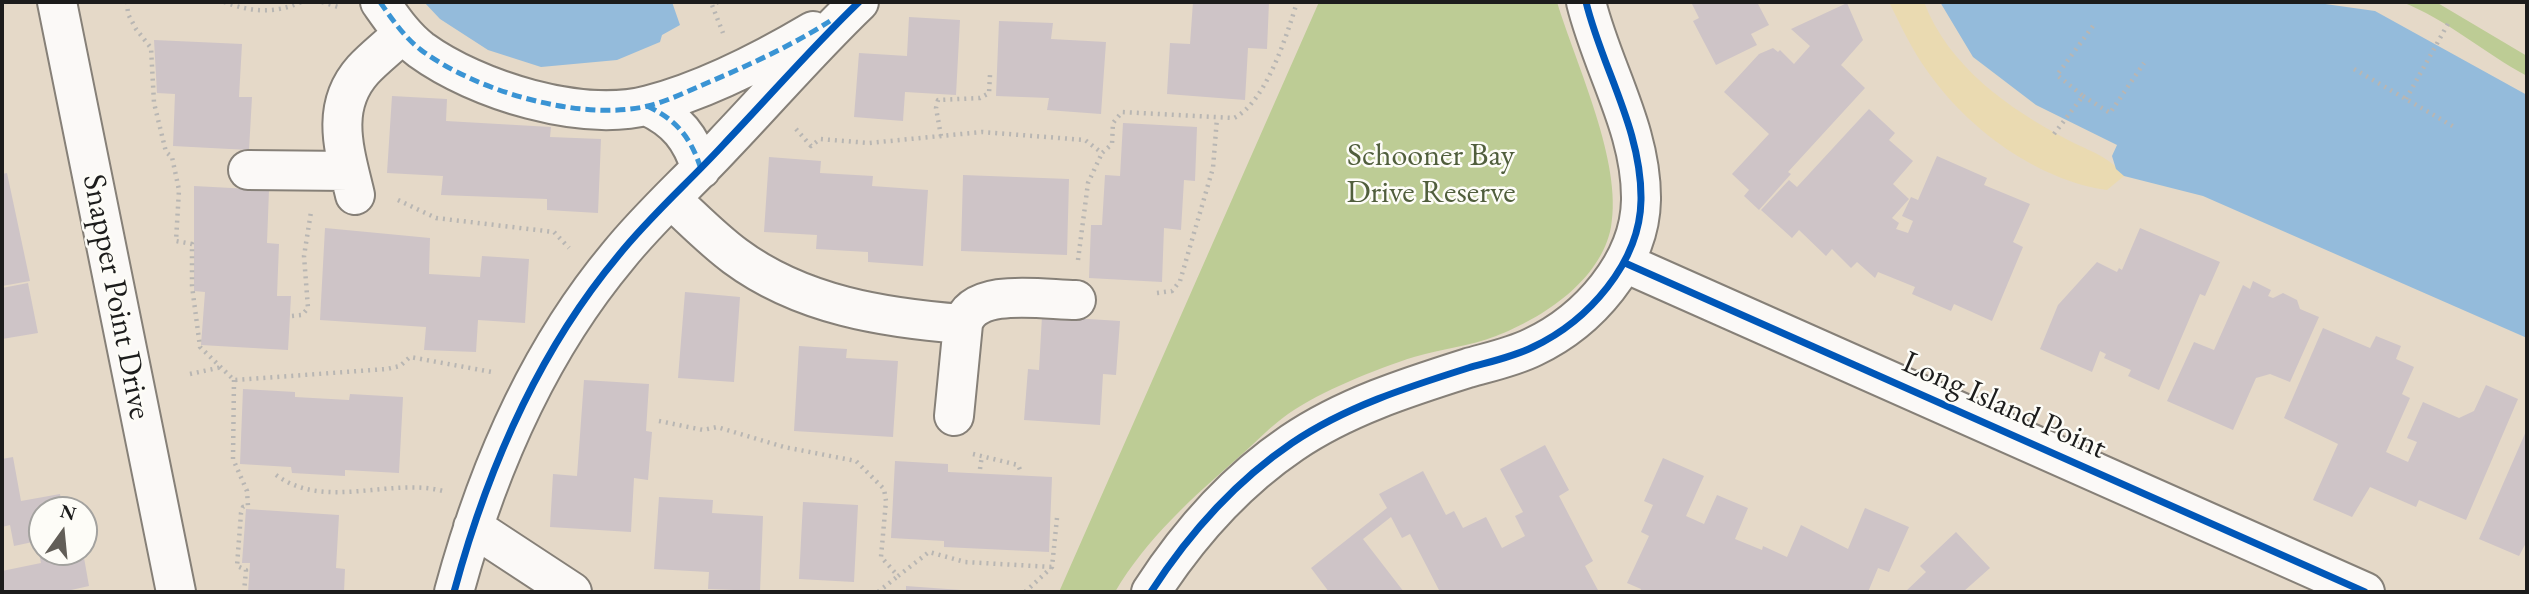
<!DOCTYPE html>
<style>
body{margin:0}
#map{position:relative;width:2529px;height:594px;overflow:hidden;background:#e5d9c8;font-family:"EB Garamond",serif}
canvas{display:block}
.frame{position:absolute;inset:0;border:4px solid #1c1c1c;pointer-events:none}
.north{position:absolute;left:28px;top:496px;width:70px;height:70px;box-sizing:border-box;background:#fdfcf7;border:2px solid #a3a29f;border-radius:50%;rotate:15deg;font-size:19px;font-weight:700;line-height:28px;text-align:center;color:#1c1c1c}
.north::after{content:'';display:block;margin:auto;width:24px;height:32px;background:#625e58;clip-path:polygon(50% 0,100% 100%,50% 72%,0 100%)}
</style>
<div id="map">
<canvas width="2529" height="594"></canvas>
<div class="frame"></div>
<div class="north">N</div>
</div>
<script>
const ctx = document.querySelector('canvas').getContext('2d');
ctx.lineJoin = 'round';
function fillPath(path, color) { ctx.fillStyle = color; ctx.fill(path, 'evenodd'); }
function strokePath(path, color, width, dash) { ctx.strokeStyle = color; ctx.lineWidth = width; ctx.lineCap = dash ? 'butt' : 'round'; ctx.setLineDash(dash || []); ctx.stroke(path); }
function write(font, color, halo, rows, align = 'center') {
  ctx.font = font + ' "EB Garamond",serif'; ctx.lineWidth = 5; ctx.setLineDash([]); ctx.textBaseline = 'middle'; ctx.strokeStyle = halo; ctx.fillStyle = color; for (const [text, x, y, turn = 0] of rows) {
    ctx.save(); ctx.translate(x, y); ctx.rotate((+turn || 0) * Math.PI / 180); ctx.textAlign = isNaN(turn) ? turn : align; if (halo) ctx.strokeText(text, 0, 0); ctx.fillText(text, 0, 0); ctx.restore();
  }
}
const green = new Path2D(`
 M 1319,2 L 1557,2 C 1576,65 1623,162 1611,227 C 1601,280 1543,318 1496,336 C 1470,346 1441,349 1414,357 C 1376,369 1321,391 1288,414 C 1271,426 1256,442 1240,456 C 1193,497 1147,538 1115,592 L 1059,592 Z
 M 2402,2 L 2436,2 L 2527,56 L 2527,76 C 2484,53 2448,20 2402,2 Z`);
const sand = new Path2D(`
 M 1889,2 L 1924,2 C 1948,66 2009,109 2068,140 C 2089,151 2111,157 2124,176 L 2107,190 C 2037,180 1968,129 1928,72 C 1912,50 1901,26 1889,2 Z`);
const water = new Path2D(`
 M 424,2 L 672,2 L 680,25 L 662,35 L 660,42 L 617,60 L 541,67 L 488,50 L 440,19 Z
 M 1940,2 L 2311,2 L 2375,11 L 2527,95 L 2527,338 L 2203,196 L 2124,176 L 2116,169 L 2112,156 L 2117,145 L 2036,105 L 1973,57 Z`);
const building = new Path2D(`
 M 1193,2 L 1269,2 L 1267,49 L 1248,48 L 1245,100 L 1167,94 L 1170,43 L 1190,44 Z
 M 1691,2 L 1757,2 L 1769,25 L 1751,34 L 1757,45 L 1716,65 L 1693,21 L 1699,18 Z
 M 1847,3 L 1863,40 L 1841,65 L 1865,88 L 1788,172 L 1791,174 L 1759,210 L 1744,196 L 1749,190 L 1732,174 L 1769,134 L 1724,92 L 1759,54 L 1773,48 L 1778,52 L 1780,50 L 1794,64 L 1810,46 L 1791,29 Z
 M 909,17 L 960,20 L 956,95 L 905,92 L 903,121 L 854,117 L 859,53 L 907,56 Z
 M 999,21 L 1053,23 L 1051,39 L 1106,42 L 1101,114 L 1047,110 L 1049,98 L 996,96 Z
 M 154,40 L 242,44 L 239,97 L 252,97 L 249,150 L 173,146 L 175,94 L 157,93 Z
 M 392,96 L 447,99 L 446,121 L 551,127 L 550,137 L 601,139 L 598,213 L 547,210 L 547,199 L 441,195 L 443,176 L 387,173 Z
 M 1869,109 L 1895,133 L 1889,140 L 1913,161 L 1893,184 L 1909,199 L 1892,218 L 1899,223 L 1896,229 L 1908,233 L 1913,221 L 1902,216 L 1911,197 L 1918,200 L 1937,156 L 1987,178 L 1984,185 L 2030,204 L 2013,242 L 2023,247 L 1992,321 L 1954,304 L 1951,311 L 1912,294 L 1915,287 L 1878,272 L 1875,278 L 1857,262 L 1851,268 L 1832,249 L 1826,256 L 1799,230 L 1792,238 L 1761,210 L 1789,180 L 1797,187 Z
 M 1123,123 L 1197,127 L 1195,181 L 1184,180 L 1181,230 L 1164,228 L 1162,282 L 1089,278 L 1091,225 L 1102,225 L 1105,175 L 1120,176 Z
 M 769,157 L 821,161 L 820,173 L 873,176 L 872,186 L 928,190 L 923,266 L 868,262 L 868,252 L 816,249 L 817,235 L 764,232 Z
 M 7,173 L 30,281 L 2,286 L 2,174 Z
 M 963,175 L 1069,179 L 1067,255 L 961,251 Z
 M 194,186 L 269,190 L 267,243 L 279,244 L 277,296 L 291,296 L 288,350 L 201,345 L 205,292 L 194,291 Z
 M 325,228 L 430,238 L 429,274 L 480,277 L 482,256 L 529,259 L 525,323 L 478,320 L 476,352 L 424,350 L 426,327 L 320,320 Z
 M 2140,228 L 2220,262 L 2205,296 L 2200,294 L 2159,390 L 2128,376 L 2131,370 L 2104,358 L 2106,354 L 2100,351 L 2092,372 L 2040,349 L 2058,305 L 2097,262 L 2117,272 L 2119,268 L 2122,270 Z
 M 2253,281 L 2271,290 L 2268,296 L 2273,298 L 2283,293 L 2297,300 L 2300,309 L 2319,317 L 2290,382 L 2270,374 L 2256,378 L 2233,430 L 2167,401 L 2194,342 L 2214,350 L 2243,285 L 2250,289 Z
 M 28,283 L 38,333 L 2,339 L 2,288 Z
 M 685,292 L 740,297 L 734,382 L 678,378 Z
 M 1042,316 L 1120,321 L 1116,375 L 1103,374 L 1100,425 L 1024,420 L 1028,369 L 1039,370 Z
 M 2323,328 L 2370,348 L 2376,336 L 2401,346 L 2396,359 L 2414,367 L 2402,394 L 2410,398 L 2386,452 L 2408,462 L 2417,442 L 2407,438 L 2423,402 L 2459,418 L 2474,411 L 2486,385 L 2518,399 L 2466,520 L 2419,500 L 2416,507 L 2370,487 L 2352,517 L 2313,500 L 2338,444 L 2284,418 Z
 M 799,346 L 847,349 L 846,358 L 898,361 L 893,437 L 794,431 Z
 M 584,380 L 649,384 L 646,431 L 652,432 L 648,480 L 634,478 L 631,532 L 550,527 L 553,474 L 577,476 Z
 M 243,389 L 295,392 L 295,397 L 349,400 L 350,394 L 403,397 L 399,473 L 345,470 L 345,476 L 292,473 L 291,467 L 240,464 Z
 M 2527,429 L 2527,541 L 2519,556 L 2479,539 Z
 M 1545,445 L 1569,490 L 1559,496 L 1593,561 L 1585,566 L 1599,592 L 1440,592 L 1410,534 L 1402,538 L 1391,517 L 1363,539 L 1404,592 L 1329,592 L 1311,568 L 1387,508 L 1379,494 L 1423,471 L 1446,515 L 1454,511 L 1463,528 L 1486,517 L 1502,548 L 1525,536 L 1515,516 L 1523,512 L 1500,469 Z
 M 13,457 L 21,501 L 60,494 L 63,510 L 42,510 L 42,540 L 14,546 L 10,525 L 2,527 L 2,459 Z
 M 1663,458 L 1704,476 L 1686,516 L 1704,524 L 1717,495 L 1748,508 L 1735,539 L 1762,550 L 1763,546 L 1787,557 L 1801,525 L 1848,549 L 1865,508 L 1909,527 L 1889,572 L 1878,568 L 1868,592 L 1640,592 L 1641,589 L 1627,583 L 1649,536 L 1641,532 L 1653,505 L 1644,501 Z
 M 895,461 L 948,464 L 948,472 L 1052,477 L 1049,552 L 944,547 L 944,541 L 891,538 Z
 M 659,497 L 713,500 L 712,513 L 763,516 L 760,591 L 708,589 L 709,572 L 654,569 Z
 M 803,502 L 858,505 L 854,582 L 799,579 Z
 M 246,509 L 339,515 L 336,568 L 345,569 L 344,592 L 248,592 L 250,563 L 242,563 Z
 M 1956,532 L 1990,568 L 1963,592 L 1905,592 L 1926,572 L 1920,566 Z
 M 83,552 L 89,586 L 62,592 L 2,592 L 2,571 L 41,563 L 39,553 Z
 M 906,586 L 961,590 L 961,592 L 906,592 Z`);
const path = new Path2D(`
 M 127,2 L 128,14 L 136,29 L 151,48 L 154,103 L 166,152 L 172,157 L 179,190 L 176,241 L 192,244 L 192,286 L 200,347 L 234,380 L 387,369 L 400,366 L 410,357 L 492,372
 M 224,2 C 251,12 275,14 301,2
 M 322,2 L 338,7
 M 718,2 L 712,5 L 723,33
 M 2354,69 L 2456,128
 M 2083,96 L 2110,113 L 2144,63
 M 2406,99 L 2449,22
 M 796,129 L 811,146 L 820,139 L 869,143 L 982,132 L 1085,140 L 1102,153 L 1112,144 L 1113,123 L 1122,112 L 1234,118 C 1266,102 1287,35 1297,2
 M 2054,134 L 2083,96 L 2057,75 L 2093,26
 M 941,136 L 936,108 L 938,100 L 980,98 L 989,93 L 990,75
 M 398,200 L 436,218 L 554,232 L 569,248
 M 1078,260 L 1088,183 L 1102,153
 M 1157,293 L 1172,291 L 1180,281 L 1213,168 L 1217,118
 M 292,316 L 302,315 L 308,308 L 304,256 L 311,212
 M 190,374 L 222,367
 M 234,380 L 233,459 L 247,491 L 248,506 L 243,507 L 241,513 L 237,566 L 246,570 L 244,592
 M 659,421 L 703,430 L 717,427 L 784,447 L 856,461 L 884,489 L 886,501 L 881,557 L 898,576 L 929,552 L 965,562 L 1052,567
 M 973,454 L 1018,465 L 1021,472
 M 980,469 L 982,455
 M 276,475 C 325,511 390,477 443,491
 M 878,592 L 898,576
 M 1025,592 L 1052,567 L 1057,518`);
const minor = new Path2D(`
 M 57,2 L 176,592
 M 380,2 C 392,19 404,37 421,50 C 476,90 582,123 649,105 C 703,91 764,60 813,31
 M 647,106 C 677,120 691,138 701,169
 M 248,170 L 349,171
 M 355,195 C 345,152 329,108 363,70 C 375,57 390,46 403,33
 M 671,199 C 692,218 712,239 735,256 C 801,305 884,318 963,324 C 973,286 1045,300 1076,300
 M 1625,263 L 2365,592
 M 954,416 L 963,324
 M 473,527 L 572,592
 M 454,592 C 487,470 537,353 618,256 C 650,216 689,182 724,144 C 769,97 812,47 859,2
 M 1151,592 C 1188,535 1236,481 1292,443 C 1345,407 1408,387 1468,368 C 1489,362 1513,357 1533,347 C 1588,321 1640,263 1641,200 C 1642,130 1602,68 1586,2`);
const quiet = new Path2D(`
 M 380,2 C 392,19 404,37 421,50 C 476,91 580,122 648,106 C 668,101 688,91 707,83 C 749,65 791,46 830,21
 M 647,106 C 677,120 691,138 701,169`);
const cycleway = new Path2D(`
 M 1625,263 L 2365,592
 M 454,592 C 487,470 537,353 618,256 C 650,216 689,182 724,144 C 769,97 812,47 859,2
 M 1151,592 C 1188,535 1236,481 1292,443 C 1345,407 1408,387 1468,368 C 1489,362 1513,357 1533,347 C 1588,321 1640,263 1641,200 C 1642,130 1602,68 1586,2`);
const parkNames = [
 ["Schooner Bay",1431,156],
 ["Drive Reserve",1431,193]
];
const streetNames = [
 ["Snapper Point Drive",116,297,79],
 ["Long Island Point",2004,406,24]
];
fillPath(green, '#bdcc95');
fillPath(sand, '#eadab1');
fillPath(water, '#94bbdb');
fillPath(building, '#cec4c7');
strokePath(minor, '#868078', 42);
strokePath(path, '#b8b6b3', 4.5, [2, 5]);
strokePath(minor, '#fbf9f7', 38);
strokePath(quiet, '#3a94d4', 5, [10, 5]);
strokePath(cycleway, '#0057b8', 7);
write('32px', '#505e3c', '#fdfcf7', parkNames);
write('32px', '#1c1c1c', '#fdfcf7', streetNames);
</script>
